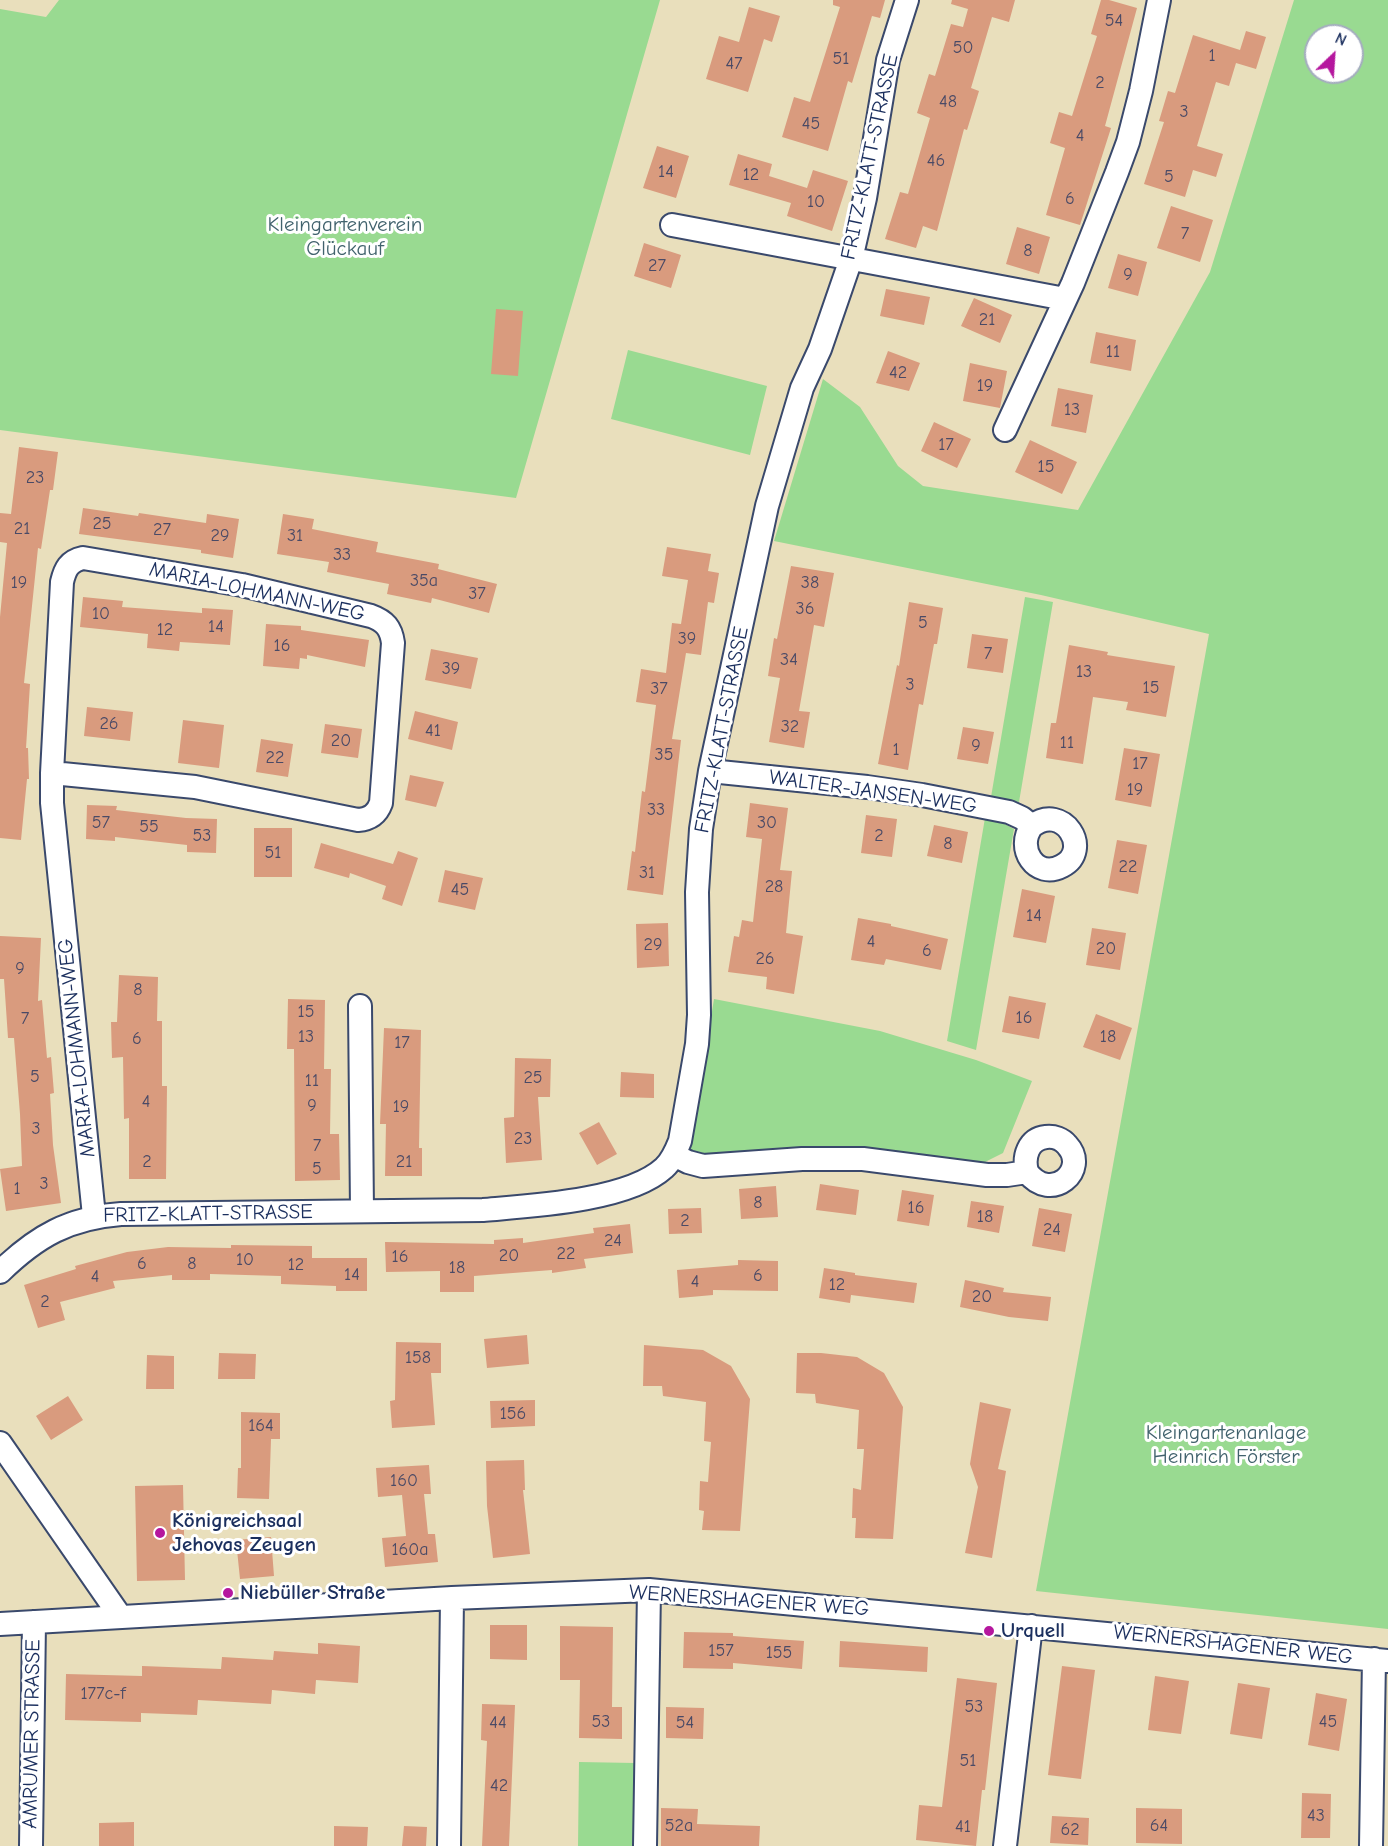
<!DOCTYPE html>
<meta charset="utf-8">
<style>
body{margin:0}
#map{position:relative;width:1388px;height:1846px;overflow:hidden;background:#e9dfbc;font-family:"Comic Neue",sans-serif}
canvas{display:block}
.north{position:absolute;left:1304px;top:24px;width:60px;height:60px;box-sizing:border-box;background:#fff;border:2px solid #a4acbf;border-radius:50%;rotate:25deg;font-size:16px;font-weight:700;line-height:24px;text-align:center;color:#1b2f5e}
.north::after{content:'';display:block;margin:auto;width:21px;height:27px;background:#b5179e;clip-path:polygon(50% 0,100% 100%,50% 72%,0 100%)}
</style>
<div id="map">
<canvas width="1388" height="1846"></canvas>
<div class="north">N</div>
</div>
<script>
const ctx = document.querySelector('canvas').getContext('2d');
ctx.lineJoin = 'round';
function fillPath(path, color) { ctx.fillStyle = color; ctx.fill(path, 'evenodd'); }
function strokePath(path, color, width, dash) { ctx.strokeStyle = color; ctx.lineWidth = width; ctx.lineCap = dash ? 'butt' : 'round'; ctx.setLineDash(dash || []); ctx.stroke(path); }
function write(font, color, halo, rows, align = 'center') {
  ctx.font = font + ' "Comic Neue",sans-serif'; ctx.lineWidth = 6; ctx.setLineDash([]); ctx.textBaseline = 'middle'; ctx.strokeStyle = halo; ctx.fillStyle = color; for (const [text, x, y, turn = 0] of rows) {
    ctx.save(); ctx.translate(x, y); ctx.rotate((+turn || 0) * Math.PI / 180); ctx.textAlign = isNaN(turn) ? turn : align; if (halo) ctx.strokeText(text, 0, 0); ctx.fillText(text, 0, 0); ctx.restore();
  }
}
const green = new Path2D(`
 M 59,0 L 660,0 L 516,498 L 0,430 L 0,9 L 46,17 Z
 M 1294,0 L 1388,0 L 1388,1629 L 1036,1591 L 1209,634 L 1041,595 L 774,541 L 823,379 L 860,407 L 898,466 L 923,486 L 1078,510 L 1210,272 ZM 1316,36 L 1352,36 L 1352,72 L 1316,72 Z
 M 628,350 L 767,386 L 750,455 L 611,419 Z
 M 1025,597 L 1053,602 L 1019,802 L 991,797 Z
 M 985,818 L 1001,822 L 1014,829 L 976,1050 L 947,1041 Z
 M 714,999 L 880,1031 L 976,1060 L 1032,1081 L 1003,1153 L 979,1165 L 694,1157 L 689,1151 Z
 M 579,1762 L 635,1763 L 634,1846 L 578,1846 Z`);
const building = new Path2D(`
 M 833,0 L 885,0 L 880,18 L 872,16 L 852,83 L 848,81 L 828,151 L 782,137 L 794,97 L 810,102 L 840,7 L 833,5 Z
 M 952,0 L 1015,0 L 1009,22 L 992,17 L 971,88 L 979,91 L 967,130 L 964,129 L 937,231 L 923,226 L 916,248 L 885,239 L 900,192 L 908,194 L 930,118 L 917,113 L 929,74 L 935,76 L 951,24 L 963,27 L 968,9 L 951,4 Z
 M 1101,0 L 1109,0 L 1137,8 L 1105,126 L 1111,128 L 1080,225 L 1046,215 L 1065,148 L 1050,143 L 1059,112 L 1072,116 L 1097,36 L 1091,34 Z
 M 749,7 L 780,16 L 772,42 L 764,39 L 748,92 L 706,79 L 719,36 L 739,42 Z
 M 1246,31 L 1266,37 L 1256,69 L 1236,63 L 1229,86 L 1216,82 L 1197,146 L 1223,154 L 1216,177 L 1193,170 L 1185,197 L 1144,184 L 1164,122 L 1159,121 L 1168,91 L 1175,93 L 1193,35 L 1240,50 Z
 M 657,146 L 689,156 L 676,198 L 643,188 Z
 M 738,154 L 772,164 L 769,176 L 807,188 L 813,170 L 848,181 L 832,231 L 787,216 L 791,203 L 729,185 Z
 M 1171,206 L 1213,220 L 1200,262 L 1157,248 Z
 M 1017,227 L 1050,237 L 1039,274 L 1006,264 Z
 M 644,243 L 681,255 L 671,288 L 634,276 Z
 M 1118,254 L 1147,262 L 1138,296 L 1108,288 Z
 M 886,289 L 930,297 L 924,325 L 880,316 Z
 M 974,298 L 1012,315 L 1000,343 L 961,326 Z
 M 496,309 L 523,311 L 518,376 L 491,374 Z
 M 1096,332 L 1136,340 L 1131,371 L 1090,363 Z
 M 888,351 L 920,363 L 909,391 L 876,383 Z
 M 970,363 L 1007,371 L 1000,408 L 963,401 Z
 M 1058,388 L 1093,395 L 1086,433 L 1051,426 Z
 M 934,422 L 971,439 L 957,468 L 921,451 Z
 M 1030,440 L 1077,462 L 1062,494 L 1015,472 Z
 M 19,447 L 58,452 L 53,490 L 50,490 L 41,549 L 38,548 L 24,683 L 30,684 L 26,748 L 28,748 L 29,779 L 27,779 L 21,840 L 0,838 L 0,617 L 7,543 L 0,542 L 0,513 L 11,514 Z
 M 83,508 L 138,516 L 139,513 L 206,523 L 207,514 L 239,519 L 233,558 L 201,553 L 201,550 L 79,534 Z
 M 283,514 L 314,519 L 312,529 L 378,542 L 376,552 L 439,564 L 438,569 L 497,584 L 489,613 L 432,598 L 431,603 L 387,594 L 389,584 L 327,572 L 329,562 L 277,554 Z
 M 667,547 L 711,554 L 708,571 L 719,573 L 714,603 L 708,602 L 701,655 L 686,653 L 672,739 L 681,740 L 663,895 L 627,890 L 632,851 L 635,852 L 642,791 L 645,792 L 656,705 L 636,702 L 641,669 L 666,673 L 672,623 L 681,624 L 688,580 L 662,576 Z
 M 791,566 L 834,573 L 824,627 L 814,625 L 799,711 L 810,712 L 804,748 L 769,742 L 780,678 L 768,676 L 774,638 L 777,639 Z
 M 83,597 L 123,601 L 122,607 L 202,613 L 202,608 L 233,610 L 230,645 L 180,642 L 179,651 L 147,648 L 148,634 L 80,627 Z
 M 909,602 L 943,608 L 937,644 L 934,644 L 923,705 L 919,704 L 908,770 L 878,764 L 897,665 L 899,666 Z
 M 266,624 L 301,626 L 301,630 L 369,640 L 365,667 L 307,655 L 307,659 L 300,658 L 299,669 L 263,666 Z
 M 972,634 L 1008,639 L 1003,673 L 967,668 Z
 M 1069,645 L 1108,652 L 1107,655 L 1175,666 L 1166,717 L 1126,710 L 1128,702 L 1093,697 L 1083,764 L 1046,758 L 1051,723 L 1056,723 Z
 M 431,649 L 478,658 L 471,689 L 425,680 Z
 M 87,707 L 133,712 L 130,741 L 84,736 Z
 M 415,711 L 458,722 L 452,750 L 408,739 Z
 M 183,720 L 224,725 L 219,768 L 178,763 Z
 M 325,724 L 362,729 L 358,758 L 321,753 Z
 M 963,727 L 994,732 L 988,764 L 957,759 Z
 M 261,739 L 293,744 L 288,777 L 256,772 Z
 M 1124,748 L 1160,754 L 1151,807 L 1115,800 Z
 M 410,775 L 444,782 L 436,807 L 405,800 Z
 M 750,803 L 788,808 L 780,870 L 792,871 L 786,933 L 803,936 L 794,994 L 766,989 L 767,977 L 728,972 L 734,936 L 739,937 L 742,920 L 753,922 L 762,839 L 746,837 Z
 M 87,805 L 117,806 L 116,810 L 186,818 L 217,819 L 216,853 L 187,852 L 187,845 L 115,837 L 115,841 L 86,839 Z
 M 866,815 L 897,819 L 892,857 L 861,853 Z
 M 934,825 L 968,832 L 962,863 L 927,856 Z
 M 254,828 L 292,828 L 292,877 L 254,877 Z
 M 1117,840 L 1147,845 L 1138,894 L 1108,888 Z
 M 321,843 L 393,864 L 398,851 L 418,858 L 402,906 L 382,899 L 386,886 L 350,873 L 349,878 L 314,868 Z
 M 445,870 L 483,878 L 475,910 L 438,902 Z
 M 1022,889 L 1055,896 L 1046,943 L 1013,937 Z
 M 858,918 L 891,924 L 891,926 L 948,939 L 941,970 L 886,959 L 884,965 L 851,960 Z
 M 668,923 L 669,966 L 637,968 L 636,924 Z
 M 1092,928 L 1126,933 L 1120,970 L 1086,965 Z
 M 0,936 L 41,938 L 38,1001 L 42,1000 L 47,1058 L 51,1057 L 54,1093 L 50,1094 L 53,1145 L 61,1203 L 6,1211 L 0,1169 L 22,1166 L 20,1114 L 14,1038 L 8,1038 L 4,979 L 0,979 Z
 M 119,975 L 158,977 L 157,1021 L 162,1021 L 162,1086 L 167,1086 L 166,1179 L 129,1179 L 129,1118 L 124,1119 L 123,1057 L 112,1058 L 111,1022 L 117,1022 Z
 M 1009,996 L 1046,1003 L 1039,1039 L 1002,1032 Z
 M 288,999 L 325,1000 L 324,1069 L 331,1069 L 330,1134 L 339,1134 L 340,1180 L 295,1181 L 294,1049 L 287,1049 Z
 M 1096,1014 L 1132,1028 L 1120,1060 L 1083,1047 Z
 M 384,1028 L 421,1030 L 419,1148 L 422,1148 L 422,1176 L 385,1176 L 386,1124 L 380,1124 Z
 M 515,1058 L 551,1059 L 550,1097 L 538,1097 L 542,1160 L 506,1163 L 504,1118 L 514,1117 Z
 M 621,1072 L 654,1074 L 654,1098 L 620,1097 Z
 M 599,1122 L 617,1154 L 597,1165 L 579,1133 Z
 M 820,1184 L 859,1190 L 856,1215 L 816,1210 Z
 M 776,1186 L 778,1217 L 741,1219 L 739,1189 Z
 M 902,1190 L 934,1195 L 929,1226 L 897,1221 Z
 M 971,1201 L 1004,1206 L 999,1233 L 967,1227 Z
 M 701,1208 L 702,1233 L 669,1234 L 668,1209 Z
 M 1039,1208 L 1072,1214 L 1065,1252 L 1032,1246 Z
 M 630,1224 L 633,1253 L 584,1259 L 586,1268 L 552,1273 L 552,1270 L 474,1276 L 474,1292 L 440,1292 L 440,1271 L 386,1272 L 385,1242 L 494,1244 L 494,1240 L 523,1238 L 523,1243 L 594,1233 L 593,1228 Z
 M 231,1245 L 312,1246 L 312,1258 L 367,1258 L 367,1291 L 336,1291 L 336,1286 L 281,1284 L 281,1276 L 210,1274 L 210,1280 L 172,1280 L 172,1275 L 113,1281 L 115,1288 L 60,1302 L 65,1320 L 38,1328 L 24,1285 L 76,1269 L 75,1266 L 127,1252 L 168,1247 L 231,1248 Z
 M 738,1260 L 778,1261 L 778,1291 L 713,1290 L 713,1295 L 679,1298 L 677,1270 L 738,1265 Z
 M 824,1268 L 855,1273 L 855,1275 L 917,1283 L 914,1303 L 851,1295 L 850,1303 L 819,1298 Z
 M 965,1280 L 1004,1288 L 1003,1292 L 1051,1297 L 1048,1321 L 1009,1317 L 960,1307 Z
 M 527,1335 L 529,1364 L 487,1368 L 484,1339 Z
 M 396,1342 L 441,1343 L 441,1373 L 431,1373 L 435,1425 L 392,1428 L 390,1401 L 395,1400 Z
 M 644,1345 L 703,1350 L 731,1366 L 750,1399 L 740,1531 L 702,1530 L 704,1511 L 699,1510 L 700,1481 L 708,1482 L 711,1442 L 704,1441 L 706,1402 L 663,1396 L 662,1386 L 643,1386 Z
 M 219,1353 L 256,1354 L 255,1379 L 218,1379 Z
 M 797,1353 L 821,1353 L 857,1357 L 884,1373 L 903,1407 L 893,1539 L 855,1538 L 856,1518 L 852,1518 L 853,1488 L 861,1490 L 864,1449 L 857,1449 L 859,1410 L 816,1403 L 815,1394 L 796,1393 Z
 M 147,1355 L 174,1356 L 174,1389 L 146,1389 Z
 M 68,1396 L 83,1420 L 51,1440 L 36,1416 Z
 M 535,1400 L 535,1426 L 491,1428 L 490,1401 Z
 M 980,1402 L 1011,1409 L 998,1469 L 1006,1471 L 992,1558 L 965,1553 L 978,1487 L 970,1464 Z
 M 241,1412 L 280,1413 L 280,1439 L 271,1439 L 269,1499 L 237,1498 L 238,1468 L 241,1468 Z
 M 524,1460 L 525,1490 L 523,1490 L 530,1554 L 493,1558 L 487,1506 L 486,1461 Z
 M 429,1465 L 431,1494 L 424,1494 L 428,1534 L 435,1534 L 438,1562 L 385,1567 L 382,1538 L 406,1536 L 402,1495 L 378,1497 L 376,1468 Z
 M 183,1485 L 185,1580 L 137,1581 L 135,1486 Z
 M 271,1537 L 274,1576 L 240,1579 L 236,1540 Z
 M 490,1625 L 527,1625 L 527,1660 L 490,1659 Z
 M 560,1626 L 613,1627 L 612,1707 L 622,1707 L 622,1739 L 579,1738 L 580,1680 L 560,1680 Z
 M 684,1632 L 733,1633 L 733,1636 L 804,1641 L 802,1669 L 733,1663 L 733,1669 L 683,1668 Z
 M 840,1641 L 928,1647 L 927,1672 L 839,1667 Z
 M 318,1643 L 360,1646 L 358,1683 L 316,1680 L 315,1694 L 272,1690 L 271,1704 L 198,1700 L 197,1715 L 141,1713 L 141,1722 L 65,1720 L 66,1674 L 142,1676 L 142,1666 L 221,1669 L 222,1657 L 273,1660 L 274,1651 L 318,1654 Z
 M 1062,1666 L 1095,1670 L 1081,1779 L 1048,1775 Z
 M 1155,1676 L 1189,1681 L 1181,1734 L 1148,1730 Z
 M 957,1678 L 997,1683 L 985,1790 L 982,1790 L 976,1846 L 916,1840 L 919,1805 L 942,1807 Z
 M 1238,1683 L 1270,1688 L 1262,1739 L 1230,1734 Z
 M 1316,1693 L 1347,1699 L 1339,1751 L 1308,1745 Z
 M 482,1704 L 515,1705 L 509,1846 L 482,1846 L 487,1741 L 481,1740 Z
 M 666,1707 L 704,1708 L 703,1739 L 666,1738 Z
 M 1302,1793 L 1331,1794 L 1330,1838 L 1301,1838 Z
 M 661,1808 L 698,1809 L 697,1824 L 760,1826 L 759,1846 L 661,1846 Z
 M 1136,1808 L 1182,1809 L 1182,1844 L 1136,1843 Z
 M 1052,1816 L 1089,1818 L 1088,1845 L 1050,1843 Z
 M 134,1822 L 134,1846 L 99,1846 L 99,1823 Z
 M 334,1826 L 368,1827 L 367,1846 L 334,1846 Z
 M 404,1826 L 427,1827 L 426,1846 L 402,1846 Z`);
const minor = new Path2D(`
 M 672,225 L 1065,299
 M 1005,430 L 1073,283 L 1117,172 L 1128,142 L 1141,91 L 1159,0
 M 710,771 L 867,787 L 922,795 L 1009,812 L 1022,818 L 1032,826 C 1015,848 1036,880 1062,866 C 1093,850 1063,802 1032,826
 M 52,773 L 195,787 L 358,820 C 370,819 377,814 381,803 L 393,643 C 391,628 385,621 371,616 L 242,585 L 83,558 C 69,561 65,569 62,582 L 52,773 L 52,803 L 94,1216
 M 360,1006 L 362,1211
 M 674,1155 L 688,1162 L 703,1166 L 802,1159 L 863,1159 L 987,1175 L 1007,1175 L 1027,1172 C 1051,1204 1090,1170 1067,1145 C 1062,1139 1054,1136 1046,1137 C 1028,1139 1023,1157 1027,1172
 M 0,1272 C 37,1236 69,1218 121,1214 L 483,1210 C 530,1206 628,1201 664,1168 C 672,1161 676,1151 680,1141 L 697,1044 L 699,1015 L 697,892 L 701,829 L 710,771 L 767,506 L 802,388 L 820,349 L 851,259 L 865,198 L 888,60 L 907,0
 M 0,1443 L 120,1616
 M 0,1624 L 452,1598 L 649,1590 L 1388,1661
 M 31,1846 L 34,1622
 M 449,1846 L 452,1598
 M 645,1846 L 649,1590
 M 1005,1846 L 1031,1626
 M 1371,1846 L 1374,1659`);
const markers = [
 [160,1533,6,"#b5179e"],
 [228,1593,6,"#b5179e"],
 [989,1631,6,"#b5179e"]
];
const numberNames = [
 ["54",1114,21],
 ["50",963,48],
 ["1",1212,56],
 ["51",841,59],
 ["47",734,64],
 ["2",1100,83],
 ["48",948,102],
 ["3",1184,112],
 ["45",811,124],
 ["4",1080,136],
 ["46",936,161],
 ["14",666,172],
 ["12",751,175],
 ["5",1169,177],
 ["6",1070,199],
 ["10",816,202],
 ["7",1185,234],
 ["8",1028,251],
 ["27",657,266],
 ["9",1128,275],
 ["21",987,320],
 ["11",1113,352],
 ["42",898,373],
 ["19",985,386],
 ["13",1072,410],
 ["17",946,445],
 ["15",1046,467],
 ["23",35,478],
 ["25",102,524],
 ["21",22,529],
 ["27",162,530],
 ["29",220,536],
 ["31",295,536],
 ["33",342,555],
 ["35a",424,581],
 ["19",19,583],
 ["38",810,583],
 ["37",477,594],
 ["36",805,609],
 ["10",101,614],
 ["5",923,623],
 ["14",216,627],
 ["12",165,630],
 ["39",687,639],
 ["16",282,646],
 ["7",988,654],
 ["34",789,660],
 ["39",451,669],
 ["13",1084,672],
 ["3",910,685],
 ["15",1151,688],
 ["37",659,689],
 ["26",109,724],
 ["32",790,727],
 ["41",433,731],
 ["20",341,741],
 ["11",1067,743],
 ["9",976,746],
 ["1",896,750],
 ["35",664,755],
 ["22",275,758],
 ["17",1140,764],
 ["19",1135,790],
 ["33",656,810],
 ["57",101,823],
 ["30",767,823],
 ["55",149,827],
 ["53",202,836],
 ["2",879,836],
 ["8",948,844],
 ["51",273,853],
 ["22",1128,867],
 ["31",647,873],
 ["28",774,887],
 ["45",460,890],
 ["14",1034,916],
 ["4",871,942],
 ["29",653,945],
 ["20",1106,949],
 ["6",927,951],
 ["26",765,959],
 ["9",20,969],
 ["8",138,990],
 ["15",306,1012],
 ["16",1024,1018],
 ["7",25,1019],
 ["13",306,1037],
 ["18",1108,1037],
 ["6",137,1039],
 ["17",402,1043],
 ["5",35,1077],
 ["25",533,1078],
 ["11",312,1081],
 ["4",146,1102],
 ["9",312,1106],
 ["19",401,1107],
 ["3",36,1129],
 ["23",523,1139],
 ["7",317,1146],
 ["2",147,1162],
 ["21",404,1162],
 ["5",317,1169],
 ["3",44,1184],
 ["1",17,1189],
 ["8",758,1203],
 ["16",916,1208],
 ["18",985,1217],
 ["2",685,1221],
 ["24",1052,1230],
 ["24",613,1241],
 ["22",566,1254],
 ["20",509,1256],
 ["16",400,1257],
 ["10",245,1260],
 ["6",142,1264],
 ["8",192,1264],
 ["12",296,1265],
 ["18",457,1268],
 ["14",352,1275],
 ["6",758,1276],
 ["4",95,1277],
 ["4",695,1282],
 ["12",837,1285],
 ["20",982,1297],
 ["2",45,1302],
 ["158",418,1358],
 ["156",513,1414],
 ["164",261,1426],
 ["160",404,1481],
 ["160a",410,1550],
 ["157",721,1651],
 ["155",779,1653],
 ["177c-f",103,1694],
 ["53",974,1707],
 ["53",601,1722],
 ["45",1328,1722],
 ["44",498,1723],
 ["54",685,1723],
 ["51",968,1761],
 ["42",499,1786],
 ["43",1316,1816],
 ["52a",679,1826],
 ["64",1159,1826],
 ["41",963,1827],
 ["62",1070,1830]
];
const streetNames = [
 ["FRITZ-KLATT-STRASSE",870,157,-78],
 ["MARIA-LOHMANN-WEG",257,592,12],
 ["FRITZ-KLATT-STRASSE",722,730,-79],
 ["WALTER-JANSEN-WEG",873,792,8],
 ["MARIA-LOHMANN-WEG",77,1048,-96],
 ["FRITZ-KLATT-STRASSE",208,1214,-1],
 ["WERNERSHAGENER WEG",749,1601,4],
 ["WERNERSHAGENER WEG",1233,1645,6],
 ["AMRUMER STRASSE",32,1734,-89]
];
const parkNames = [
 ["Kleingartenverein",345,225],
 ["Glückauf",345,249],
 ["Kleingartenanlage",1226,1433],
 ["Heinrich Förster",1226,1457]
];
const poiNames = [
 ["Königreichsaal",172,1521],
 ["Jehovas Zeugen",172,1545],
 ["Niebüller Straße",240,1593],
 ["Urquell",1001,1631]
];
fillPath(green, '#99da91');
fillPath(building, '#d99b7e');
strokePath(minor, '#3a496c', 26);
strokePath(minor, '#fff', 22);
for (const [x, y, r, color] of markers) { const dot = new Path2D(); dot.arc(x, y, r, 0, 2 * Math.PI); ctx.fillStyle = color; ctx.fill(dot); strokePath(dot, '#fff', 2); }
write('18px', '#4a4a66', null, numberNames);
write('21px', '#1b2f5e', '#fff', streetNames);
write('21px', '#41626d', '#fff', parkNames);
write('bold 21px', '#1b2f5e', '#fff', poiNames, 'left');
</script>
